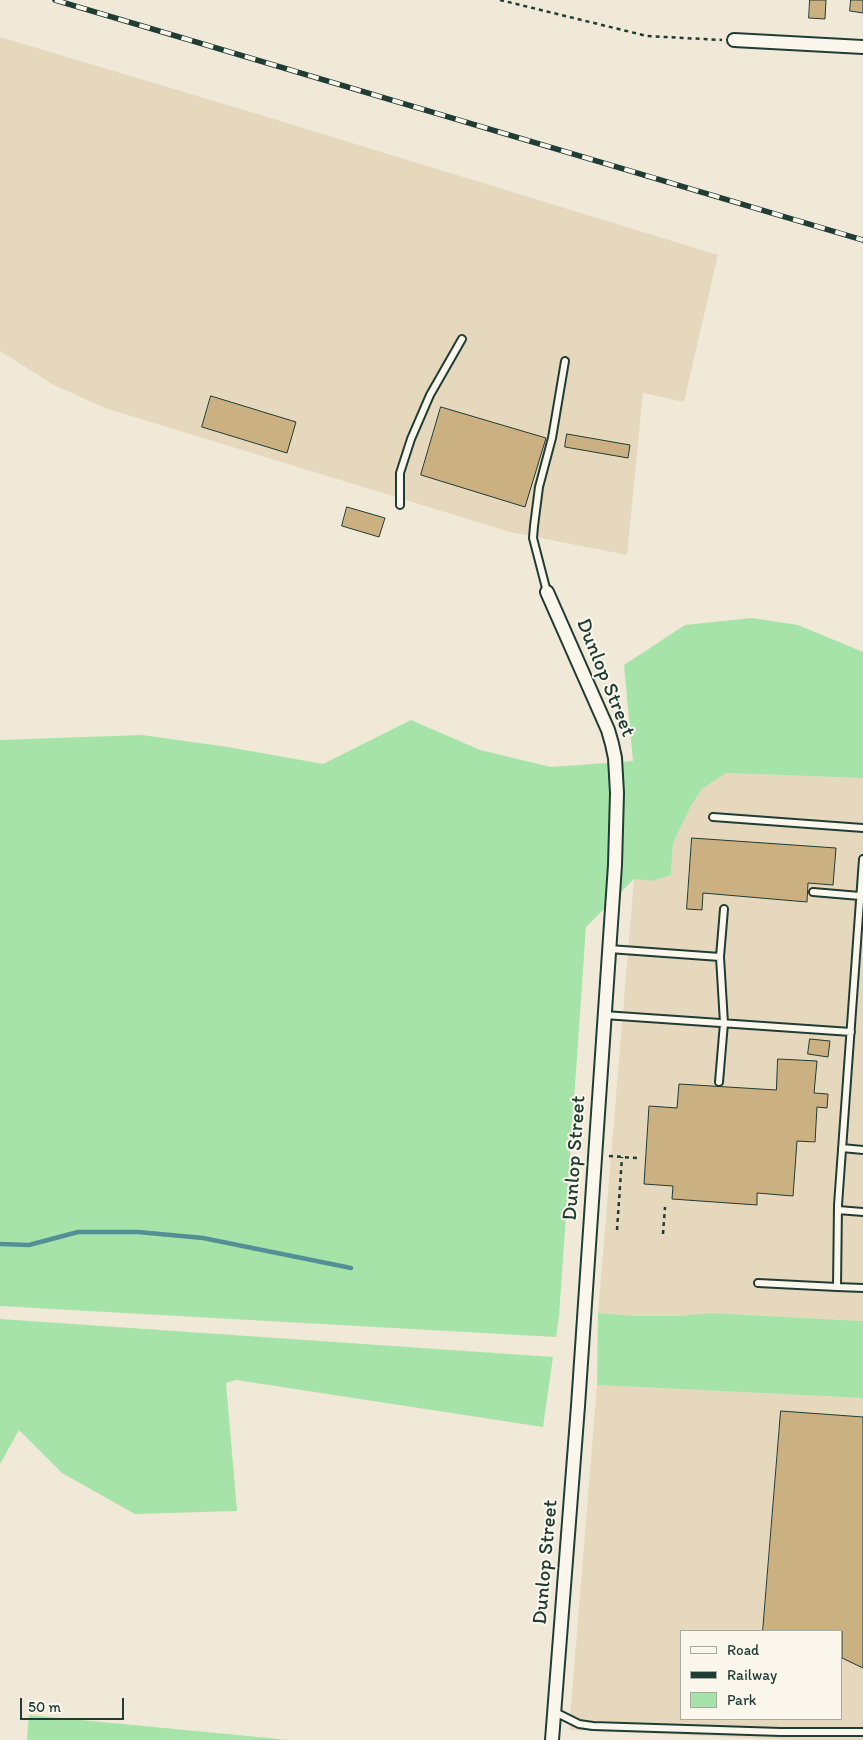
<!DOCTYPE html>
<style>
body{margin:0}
#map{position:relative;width:863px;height:1740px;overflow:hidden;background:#f1e9d7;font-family:Itim,sans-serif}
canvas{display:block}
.legend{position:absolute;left:680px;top:1630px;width:162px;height:90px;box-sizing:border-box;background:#fbf7ec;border:1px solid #a3ada2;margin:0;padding:6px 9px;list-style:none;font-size:15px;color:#1f3d34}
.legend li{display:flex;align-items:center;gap:10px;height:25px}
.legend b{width:25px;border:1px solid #a3ada2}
.scale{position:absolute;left:20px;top:1698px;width:104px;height:22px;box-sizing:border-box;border:2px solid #1f3d34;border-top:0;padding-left:6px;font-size:15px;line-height:18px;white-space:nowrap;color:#1f3d34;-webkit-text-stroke:4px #fbf7ec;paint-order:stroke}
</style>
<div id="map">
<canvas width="863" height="1740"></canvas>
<ul class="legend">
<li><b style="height:6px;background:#fbf7ec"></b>Road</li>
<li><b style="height:6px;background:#1f3d34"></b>Railway</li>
<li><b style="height:14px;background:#a6e3a9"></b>Park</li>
</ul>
<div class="scale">50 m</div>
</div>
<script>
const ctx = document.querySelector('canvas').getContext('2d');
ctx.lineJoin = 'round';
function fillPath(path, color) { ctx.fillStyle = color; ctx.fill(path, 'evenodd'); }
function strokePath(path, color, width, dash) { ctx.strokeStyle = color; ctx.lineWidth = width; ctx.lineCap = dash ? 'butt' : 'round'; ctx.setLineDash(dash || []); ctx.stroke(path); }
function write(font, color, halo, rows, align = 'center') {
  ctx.font = font + ' Itim,sans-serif'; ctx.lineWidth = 4; ctx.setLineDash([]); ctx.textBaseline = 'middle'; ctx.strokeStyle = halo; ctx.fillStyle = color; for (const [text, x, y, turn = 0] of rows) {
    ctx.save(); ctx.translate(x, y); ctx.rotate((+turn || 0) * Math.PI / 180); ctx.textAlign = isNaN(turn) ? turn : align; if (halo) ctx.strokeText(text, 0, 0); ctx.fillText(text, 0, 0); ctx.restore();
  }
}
const built = new Path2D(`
 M 0,37 L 251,112 L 718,255 L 684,402 L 643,393 L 627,555 L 510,532 L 105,408 L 54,385 L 0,351 Z
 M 726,773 L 863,778 L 863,1321 L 711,1313 L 676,1316 L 636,1316 L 598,1313 L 634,879 L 652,881 L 671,875 L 673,843 L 691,806 L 702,789 Z
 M 597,1385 L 863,1398 L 863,1740 L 797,1740 L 569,1730 ZM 682,1631 L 842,1631 L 842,1719 L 682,1719 Z`);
const green = new Path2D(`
 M 752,618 L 798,625 L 863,652 L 863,778 L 726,773 L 702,789 L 691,806 L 673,843 L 671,875 L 652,881 L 634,879 L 586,927 L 559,1316 L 556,1337 L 0,1306 L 0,740 L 142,735 L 228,747 L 323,764 L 411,720 L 480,750 L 551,767 L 633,761 L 624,665 L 685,625 Z
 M 598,1313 L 636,1316 L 676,1316 L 711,1313 L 863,1321 L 863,1398 L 597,1385 Z
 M 0,1319 L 553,1357 L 543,1427 L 236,1380 L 226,1383 L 237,1511 L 135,1514 L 62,1473 L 19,1430 L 0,1464 Z
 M 29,1715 L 289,1740 L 27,1740 Z`);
const stream = new Path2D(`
 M 0,1244 L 29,1245 L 78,1232 L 138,1232 L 203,1238 L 351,1268`);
const building = new Path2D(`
 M 810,0 L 826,0 L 825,19 L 809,18 Z
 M 851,0 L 863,0 L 863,13 L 850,11 Z
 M 211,396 L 296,422 L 287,453 L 202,427 Z
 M 441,407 L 546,438 L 525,507 L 421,475 Z
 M 567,434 L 630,445 L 628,458 L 565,447 Z
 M 347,507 L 385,518 L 379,537 L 342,526 Z
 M 692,838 L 836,848 L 833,885 L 808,883 L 807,902 L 703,893 L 702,910 L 687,909 Z
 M 810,1039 L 830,1041 L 828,1057 L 808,1054 Z
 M 778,1059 L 817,1061 L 814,1093 L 828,1094 L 827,1108 L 817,1107 L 815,1142 L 797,1141 L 793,1196 L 757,1193 L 757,1205 L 672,1199 L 673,1186 L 644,1184 L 649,1106 L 677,1108 L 679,1084 L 776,1090 Z
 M 781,1411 L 863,1417 L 863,1668 L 842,1658 L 842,1631 L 763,1631 Z`);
const path = new Path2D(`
 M 500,0 L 647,36 L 722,40
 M 609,1156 L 637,1158
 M 617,1230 L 622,1157
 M 663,1234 L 665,1207`);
const lane = new Path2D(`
 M 400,505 L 400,473 L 411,439 L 430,395 L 462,339
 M 547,592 L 533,538 L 534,526 L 539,487 L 552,438 L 565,361
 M 713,817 L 863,828
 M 813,892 L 860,896
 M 609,949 L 720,957
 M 604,1015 L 851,1032
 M 719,1082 L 724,1023 L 720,957 L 724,909
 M 842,1148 L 863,1150
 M 838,1210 L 863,1212
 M 758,1283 L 837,1287 L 838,1205 L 863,859
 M 837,1287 L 863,1288
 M 555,1712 L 579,1724 L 593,1726 L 781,1732 L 863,1732`);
const street = new Path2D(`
 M 734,40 L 863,47
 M 547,592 L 608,730 L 612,744 L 615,758 L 617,793 L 615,865 L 578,1406 L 552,1740`);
const rail = new Path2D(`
 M 55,0 L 863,240`);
const streetNames = [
 ["Dunlop Street",605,678,68],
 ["Dunlop Street",575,1158,-86],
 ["Dunlop Street",546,1562,-85]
];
fillPath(built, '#e6d8bd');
fillPath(green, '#a6e3a9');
strokePath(stream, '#548f95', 4.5);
fillPath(building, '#cbb081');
strokePath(building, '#1f3d34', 1);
strokePath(lane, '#1f3d34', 10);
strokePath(street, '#1f3d34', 16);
strokePath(path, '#1f3d34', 2.5, [4, 4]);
strokePath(lane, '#fbf7ec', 6);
strokePath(street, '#fbf7ec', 12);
strokePath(rail, '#1f3d34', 5.5);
strokePath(rail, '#fbf7ec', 4, [11]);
write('21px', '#1f3d34', '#fbf7ec', streetNames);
</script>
